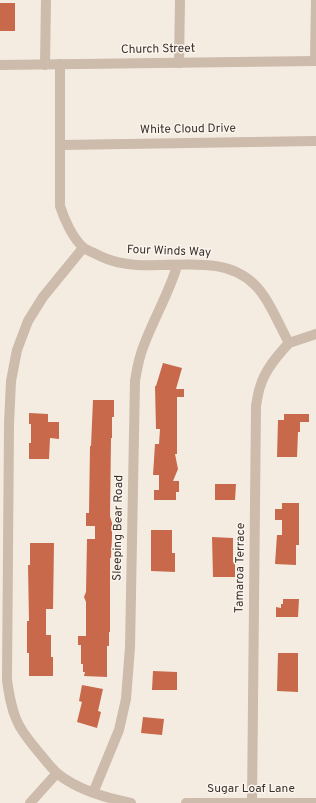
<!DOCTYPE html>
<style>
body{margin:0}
canvas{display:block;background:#f4ebe1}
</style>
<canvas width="316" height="803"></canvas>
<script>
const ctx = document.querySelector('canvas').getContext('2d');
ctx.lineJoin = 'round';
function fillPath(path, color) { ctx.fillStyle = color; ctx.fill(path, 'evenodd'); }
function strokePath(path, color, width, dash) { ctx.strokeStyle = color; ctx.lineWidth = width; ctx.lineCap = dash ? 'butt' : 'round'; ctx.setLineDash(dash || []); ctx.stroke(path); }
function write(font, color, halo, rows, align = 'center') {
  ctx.font = font + ' Overpass,sans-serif'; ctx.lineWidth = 3; ctx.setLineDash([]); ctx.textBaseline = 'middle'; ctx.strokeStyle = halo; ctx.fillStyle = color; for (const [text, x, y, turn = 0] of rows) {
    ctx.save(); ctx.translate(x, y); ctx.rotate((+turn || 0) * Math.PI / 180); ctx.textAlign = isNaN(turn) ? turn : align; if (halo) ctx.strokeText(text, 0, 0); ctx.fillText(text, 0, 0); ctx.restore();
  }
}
const building = new Path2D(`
 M 0,3 L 15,3 L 15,31 L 0,31 Z
 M 163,363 L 182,368 L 176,389 L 184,389 L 184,397 L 177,397 L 177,454 L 175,454 L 178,469 L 173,481 L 179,481 L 179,492 L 176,492 L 176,500 L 154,500 L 154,490 L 159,490 L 159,475 L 153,475 L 155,444 L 159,444 L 160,429 L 156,429 L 155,386 L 156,386 Z
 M 93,400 L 114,400 L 114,417 L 112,417 L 112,438 L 111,438 L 110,516 L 112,523 L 112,536 L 111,558 L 110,558 L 110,632 L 109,632 L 109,646 L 107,646 L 107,677 L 84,676 L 85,672 L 83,672 L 83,664 L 81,664 L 81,645 L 78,645 L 78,636 L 86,636 L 86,602 L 84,597 L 86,592 L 87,539 L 95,539 L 95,526 L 86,526 L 86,513 L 89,513 L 90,446 L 91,446 Z
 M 29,413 L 48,414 L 48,422 L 59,422 L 59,439 L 50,438 L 49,459 L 29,459 L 29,443 L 31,443 L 31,424 L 29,424 Z
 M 284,414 L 309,414 L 309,422 L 300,422 L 300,432 L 298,432 L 297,457 L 277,457 L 278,420 L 284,420 Z
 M 215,484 L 236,484 L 235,500 L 215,500 Z
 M 282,503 L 299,503 L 299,545 L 296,545 L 296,565 L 275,564 L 277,535 L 282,535 L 282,520 L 275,520 L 275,509 L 282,509 Z
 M 151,530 L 172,530 L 172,553 L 175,553 L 175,572 L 151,571 Z
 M 212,537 L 233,538 L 233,562 L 235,562 L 235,577 L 213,577 Z
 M 30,543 L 54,543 L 53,609 L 46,609 L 46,635 L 51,635 L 51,657 L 53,657 L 53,676 L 29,676 L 29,653 L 27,653 L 27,621 L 29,621 L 28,565 L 30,565 Z
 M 283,599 L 299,599 L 298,617 L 276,617 L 276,607 L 281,608 L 281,604 L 283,604 Z
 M 278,653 L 298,653 L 298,692 L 277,691 Z
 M 153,671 L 177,672 L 177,690 L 152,690 Z
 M 82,685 L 103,689 L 98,711 L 101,712 L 97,728 L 77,722 L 82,702 L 79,701 Z
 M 143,717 L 164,719 L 162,735 L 141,733 Z`);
const minor = new Path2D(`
 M 315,61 L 316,0
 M 179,63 L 180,0
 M 60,64 L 60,206 C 64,219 73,239 84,248 C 88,251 95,253 100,256 C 148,280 216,245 255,285 C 269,299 279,325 289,343
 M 45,65 L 46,0
 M 61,145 L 316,141
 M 83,248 L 43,297 L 28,321 L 17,350 L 11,381 L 9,424 L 7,680 C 9,694 11,708 17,721 C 21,731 29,740 36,749 C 43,757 50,767 58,774 C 78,790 106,798 131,803
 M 289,343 L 316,334
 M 93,793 L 119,730 L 126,699 L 130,647 L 135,381 C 137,368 139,357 144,345 C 154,318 169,293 177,266
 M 252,802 L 256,406 C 257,400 258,393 260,387 C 265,370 277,356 289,343
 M 30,803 L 57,773
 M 186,803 L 316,803`);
const tertiary = new Path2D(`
 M 0,65 L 316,61`);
const streetNames = [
 ["Church Street",158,50,-1],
 ["White Cloud Drive",188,130,-1],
 ["Four Winds Way",169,252,2],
 ["Sleeping Bear Road",119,528,-89],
 ["Tamaroa Terrace",241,568,-89],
 ["Sugar Loaf Lane",251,790]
];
fillPath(building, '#c8694b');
strokePath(minor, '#cdbbac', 10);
strokePath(tertiary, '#cdbbac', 10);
write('12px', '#3b302b', '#fbf5ee', streetNames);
</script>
